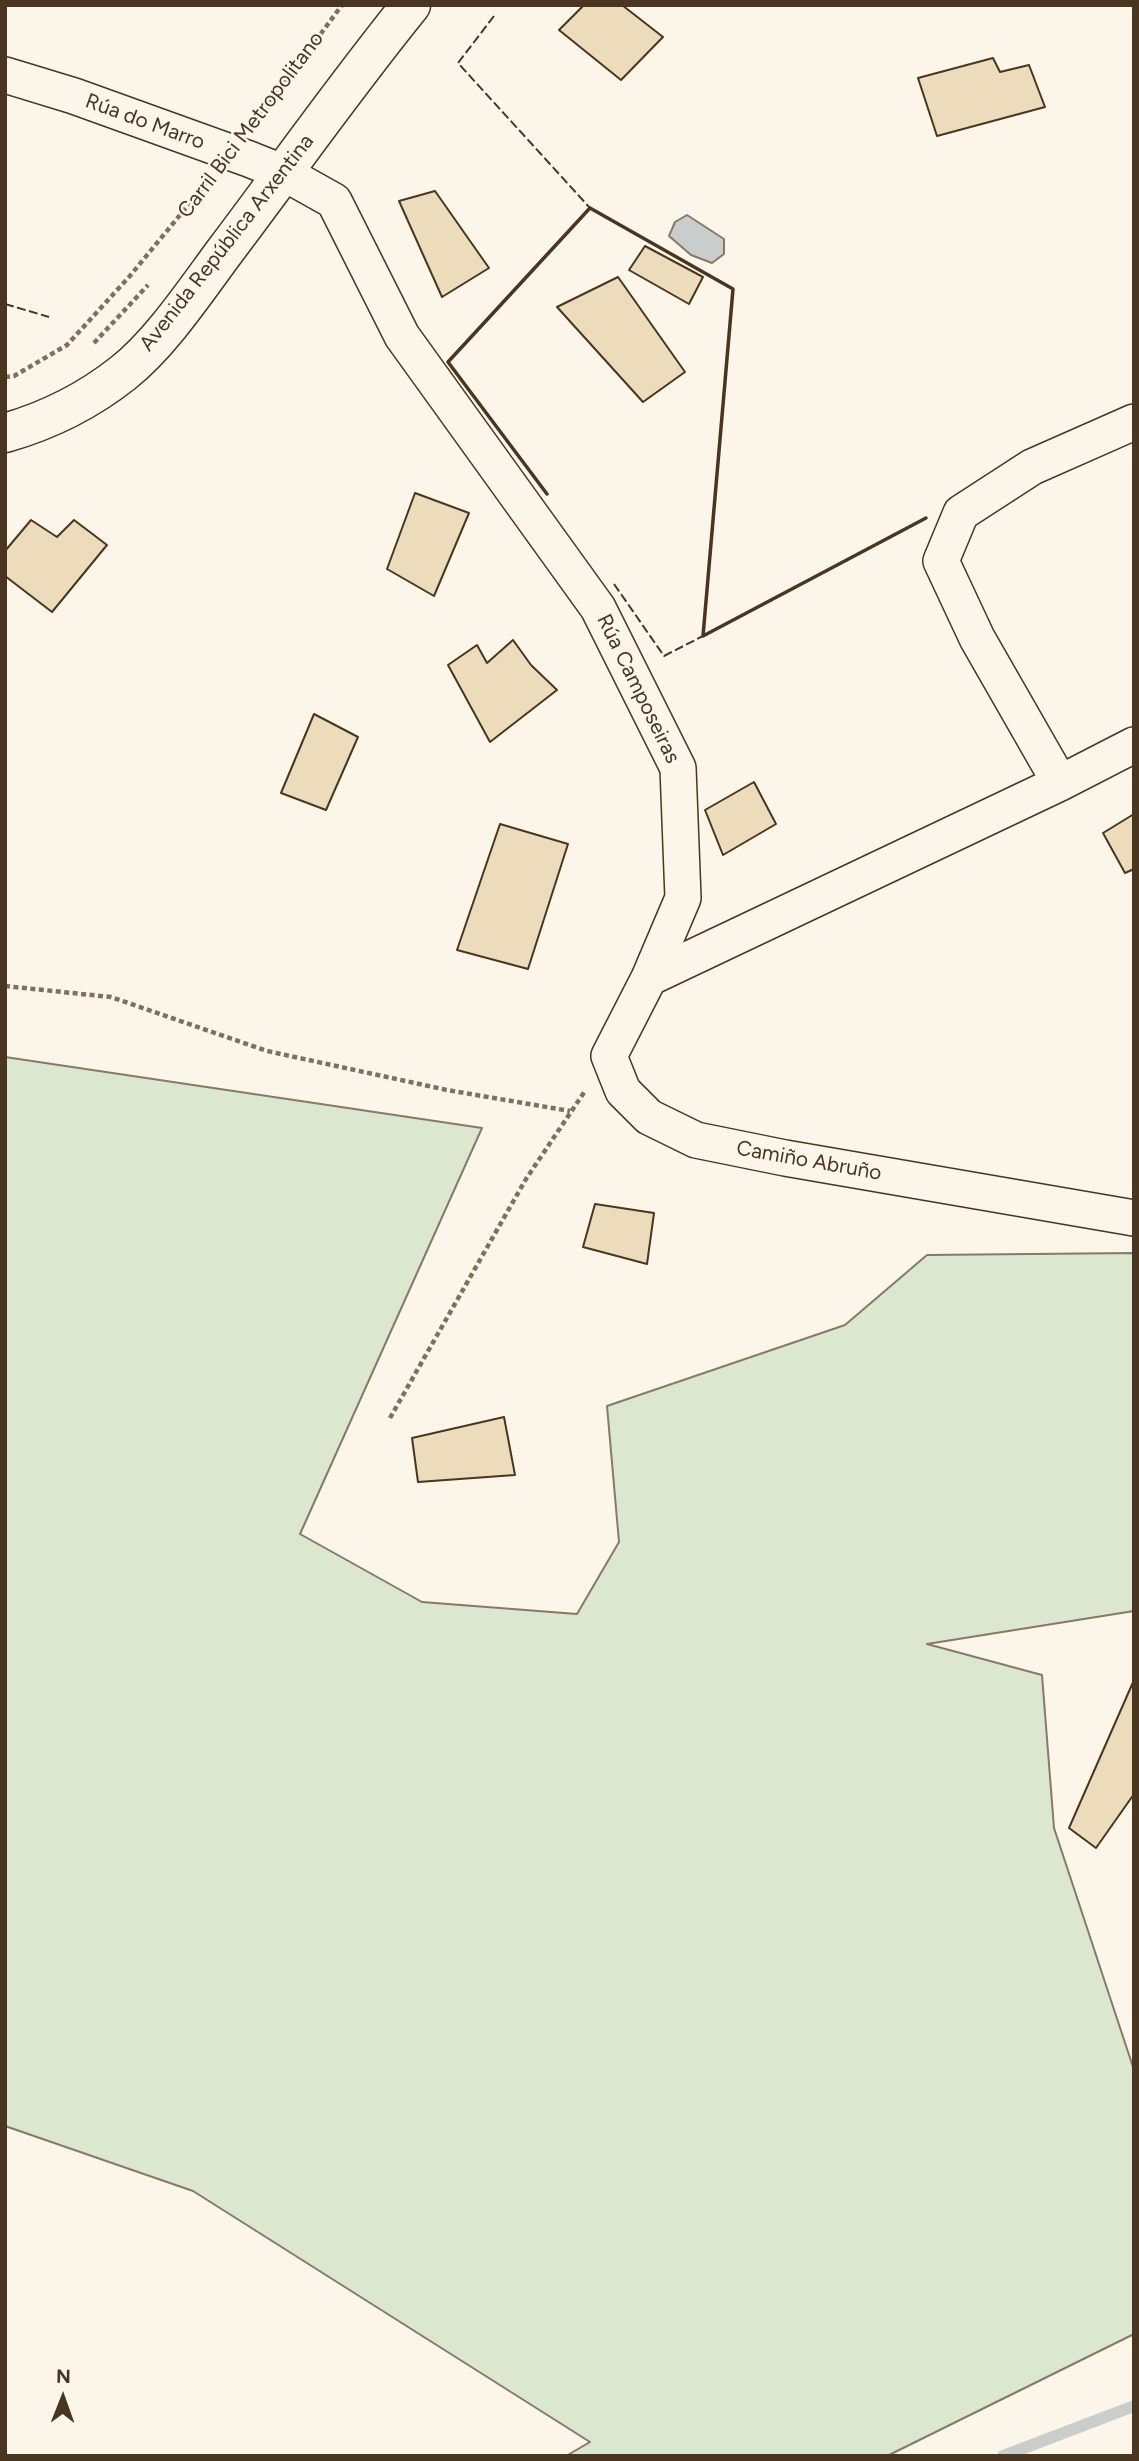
<!DOCTYPE html>
<meta charset="utf-8">
<style>
body{margin:0}
#map{position:relative;width:1139px;height:2461px;overflow:hidden;background:#fbf6e9;font-family:Figtree,sans-serif}
canvas{display:block}
.frame{position:absolute;inset:0;border:7px solid #4a3520;pointer-events:none}
.north{position:absolute;left:28px;top:2363px;width:70px;height:70px;-webkit-text-stroke:5px #fbf6e9;paint-order:stroke;rotate:1deg;font-size:19px;font-weight:700;line-height:28px;text-align:center;color:#4a3520}
.north::after{content:'';display:block;margin:auto;width:24px;height:32px;background:#4a3520;clip-path:polygon(50% 0,100% 100%,50% 72%,0 100%)}
</style>
<div id="map">
<canvas width="1139" height="2461"></canvas>
<div class="frame"></div>
<div class="north">N</div>
</div>
<script>
const ctx = document.querySelector('canvas').getContext('2d');
ctx.lineJoin = 'round';
function fillPath(path, color) { ctx.fillStyle = color; ctx.fill(path, 'evenodd'); }
function strokePath(path, color, width, dash) { ctx.strokeStyle = color; ctx.lineWidth = width; ctx.lineCap = dash ? 'butt' : 'round'; ctx.setLineDash(dash || []); ctx.stroke(path); }
function write(font, color, halo, rows, align = 'center') {
  ctx.font = font + ' Figtree,sans-serif'; ctx.lineWidth = 5; ctx.setLineDash([]); ctx.textBaseline = 'middle'; ctx.strokeStyle = halo; ctx.fillStyle = color; for (const [text, x, y, turn = 0] of rows) {
    ctx.save(); ctx.translate(x, y); ctx.rotate((+turn || 0) * Math.PI / 180); ctx.textAlign = isNaN(turn) ? turn : align; if (halo) ctx.strokeText(text, 0, 0); ctx.fillText(text, 0, 0); ctx.restore();
  }
}
const green = new Path2D(`
 M 5,1057 L 482,1128 L 300,1534 L 422,1602 L 577,1614 L 619,1542 L 607,1406 L 845,1325 L 927,1255 L 1134,1253 L 1134,1611 L 927,1644 L 1042,1675 L 1054,1828 L 1134,2070 L 1134,2334 L 887,2456 L 566,2456 L 590,2442 L 193,2191 L 5,2126 Z`);
const water = new Path2D(`
 M 687,215 L 724,239 L 724,254 L 712,263 L 691,255 L 669,236 L 675,222 Z`);
const stream = new Path2D(`
 M 1003,2456 L 1134,2406`);
const building = new Path2D(`
 M 584,5 L 622,5 L 663,37 L 621,80 L 559,30 Z
 M 993,58 L 1000,72 L 1029,65 L 1045,107 L 937,136 L 918,78 Z
 M 435,191 L 489,268 L 442,297 L 399,201 Z
 M 645,246 L 703,277 L 689,304 L 629,270 Z
 M 618,277 L 685,372 L 643,402 L 557,307 Z
 M 415,493 L 469,513 L 434,596 L 387,569 Z
 M 31,520 L 57,537 L 74,520 L 107,545 L 52,612 L 5,576 L 5,551 Z
 M 513,640 L 531,665 L 557,690 L 490,742 L 448,665 L 477,645 L 487,663 Z
 M 314,714 L 358,737 L 326,810 L 281,793 Z
 M 754,782 L 776,824 L 723,855 L 705,810 Z
 M 1134,814 L 1134,869 L 1125,873 L 1103,833 Z
 M 500,824 L 568,844 L 528,969 L 457,950 Z
 M 595,1204 L 654,1213 L 647,1264 L 583,1247 Z
 M 504,1417 L 515,1475 L 418,1482 L 412,1438 Z
 M 1134,1680 L 1134,1794 L 1096,1848 L 1069,1828 Z`);
const path = new Path2D(`
 M 255,123 L 342,5
 M 94,343 L 148,285
 M 5,377 L 14,376 L 67,345 L 129,277 L 208,181
 M 5,986 L 111,997 L 267,1051 L 447,1090 L 570,1111
 M 390,1418 L 526,1179 L 585,1091`);
const street = new Path2D(`
 M 5,75 L 74,96 L 249,159 L 284,173 L 334,201 L 402,336 L 598,608 L 678,768 L 683,898 L 649,978 L 609,1056 L 623,1091 L 649,1117 L 696,1140 L 785,1158 L 1134,1218
 M 1060,783 L 977,638 L 941,561 L 961,513 L 1032,467 L 1134,422
 M 649,978 L 1060,783 L 1134,745`);
const secondary = new Path2D(`
 M 5,433 C 47,421 89,400 123,373 C 161,343 196,290 225,251 C 287,169 346,85 411,5`);
const fence = new Path2D(`
 M 494,16 L 458,63 L 590,208
 M 5,304 L 49,317
 M 614,584 L 664,656 L 703,636`);
const wall = new Path2D(`
 M 547,494 L 448,362 L 590,208 L 733,289 L 703,636 L 926,518`);
const streetNames = [
 ["Rúa do Marro",145,122,20],
 ["Carril Bici Metropolitano",251,125,-53],
 ["Avenida República Arxentina",227,243,-52],
 ["Rúa Camposeiras",638,689,64],
 ["Camiño Abruño",809,1161,10]
];
fillPath(green, '#dce7d0');
strokePath(green, '#887966', 2);
fillPath(water, '#c9cecd');
strokePath(water, '#887966', 2);
strokePath(stream, '#c9cecd', 12);
fillPath(building, '#ecdcbc');
strokePath(building, '#4a3520', 2);
strokePath(street, '#4a3520', 38);
strokePath(secondary, '#4a3520', 41);
strokePath(path, '#7f6f5c', 4.5, [5, 3.5]);
strokePath(street, '#fbf6e9', 35);
strokePath(secondary, '#fbf6e9', 38);
strokePath(fence, '#4a3520', 2, [9, 3.5]);
strokePath(wall, '#4a3520', 3.5);
write('21px', '#4a3520', '#fbf6e9', streetNames);
</script>
